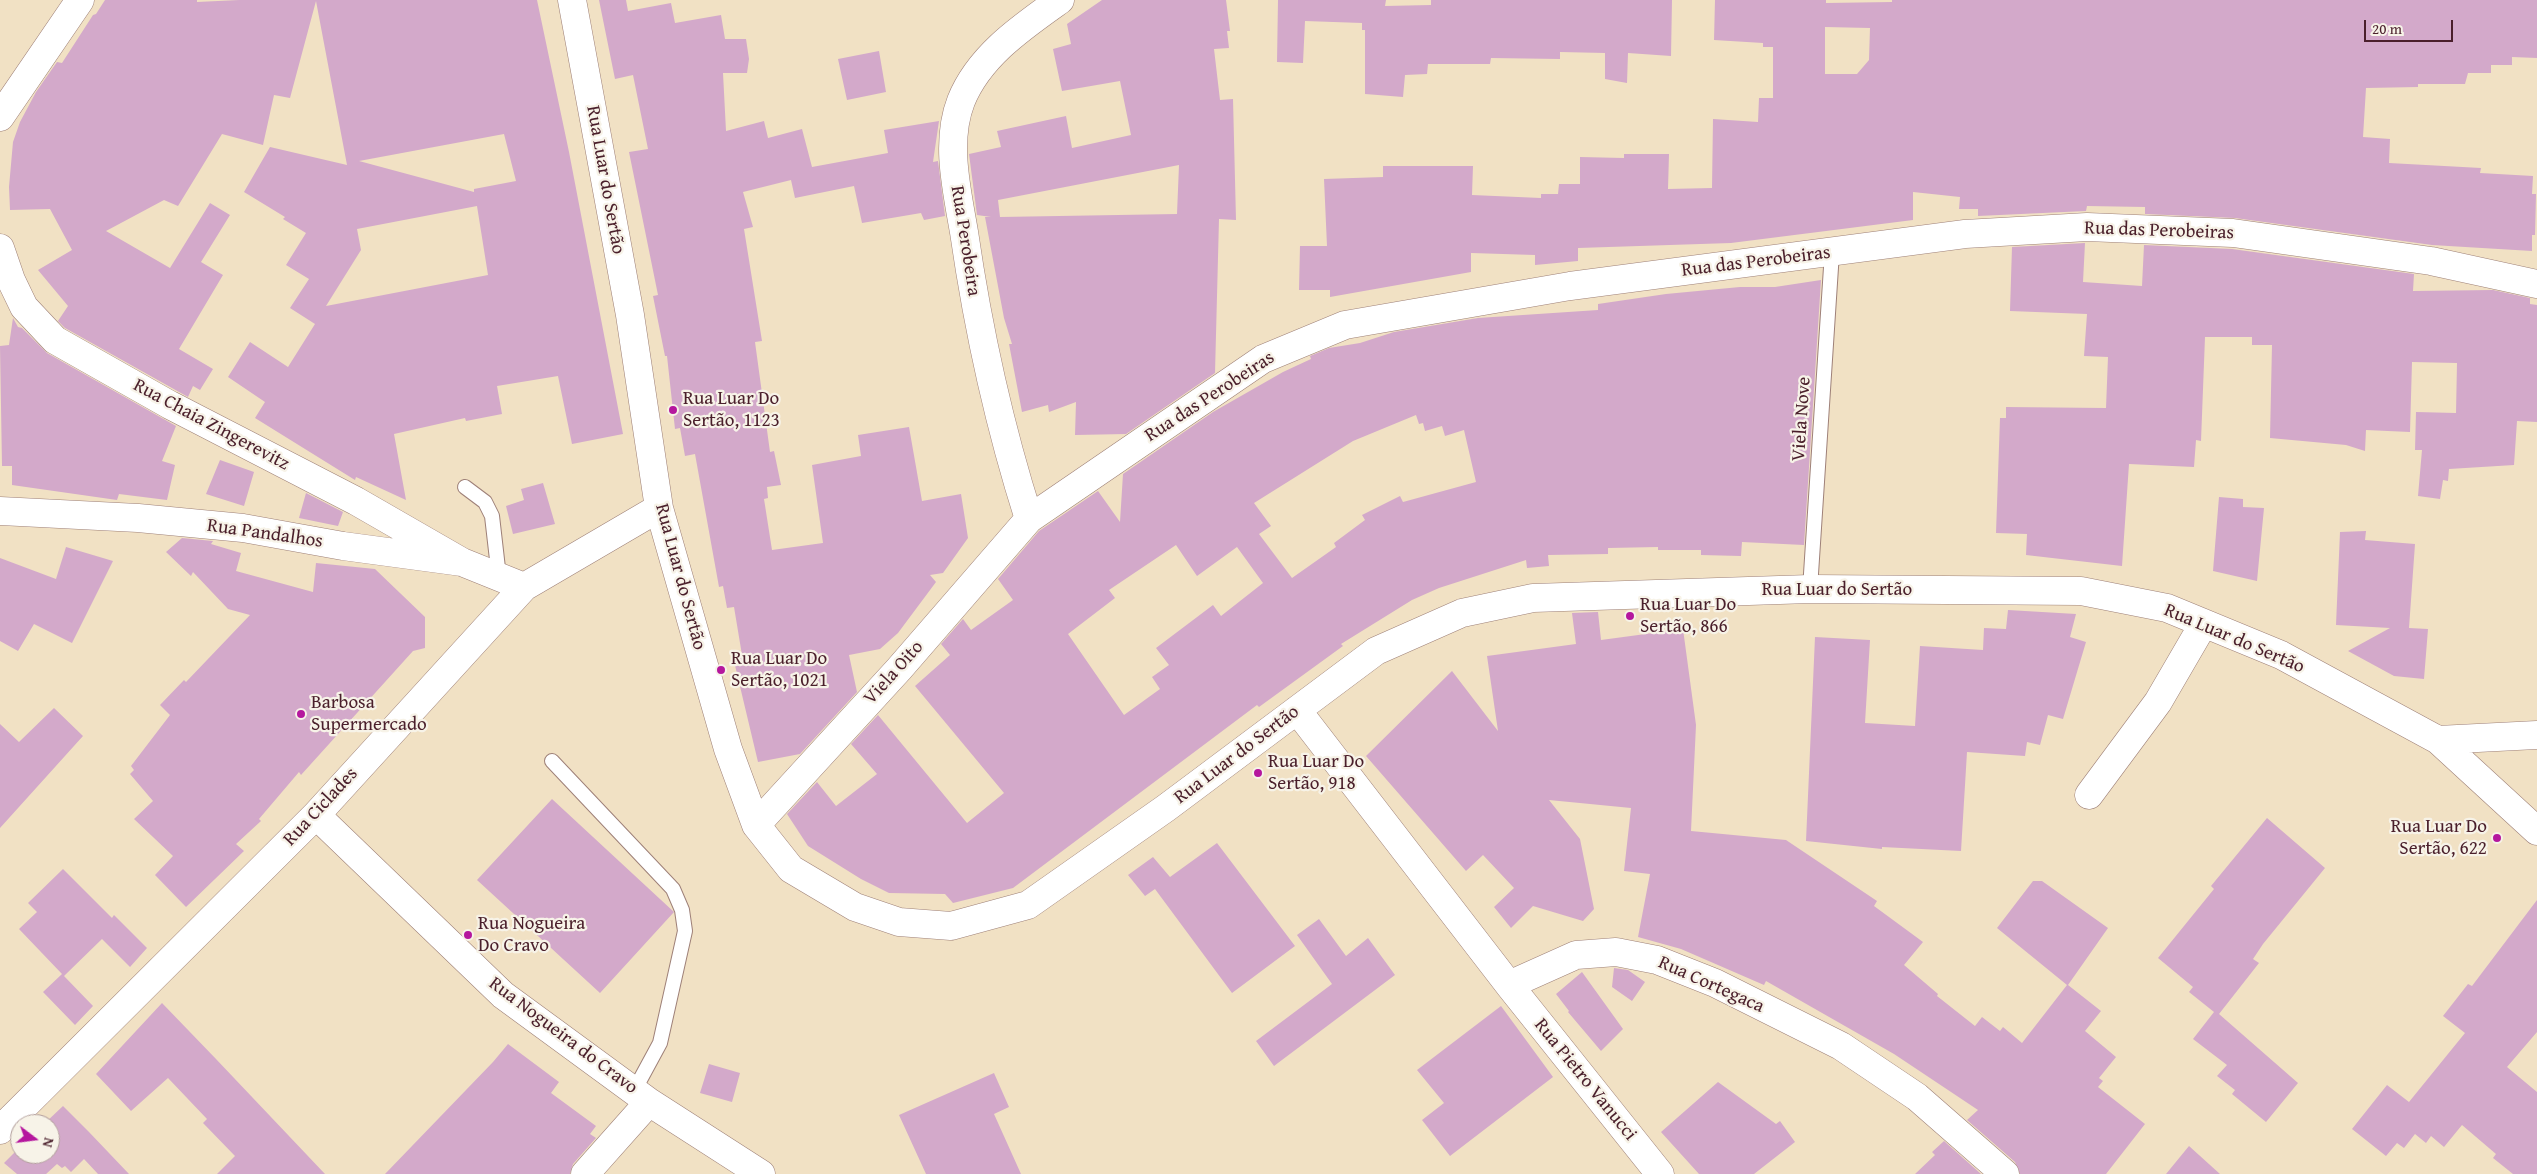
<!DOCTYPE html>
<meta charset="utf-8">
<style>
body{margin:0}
#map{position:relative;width:2537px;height:1174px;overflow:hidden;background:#f1e1c4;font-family:"Gentium Book Plus",serif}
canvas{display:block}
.north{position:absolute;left:10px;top:1114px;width:50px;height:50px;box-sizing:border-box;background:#f7f3e8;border:1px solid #b29e9c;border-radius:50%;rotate:105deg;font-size:14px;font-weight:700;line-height:20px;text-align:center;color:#4a1f2b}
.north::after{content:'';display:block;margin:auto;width:18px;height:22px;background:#b5179e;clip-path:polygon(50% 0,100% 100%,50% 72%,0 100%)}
.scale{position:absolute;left:2364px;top:20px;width:89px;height:22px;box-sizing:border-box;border:2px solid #4a1f2b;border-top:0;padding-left:6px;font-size:15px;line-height:18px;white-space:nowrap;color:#4a1f2b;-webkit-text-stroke:4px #f7f3e8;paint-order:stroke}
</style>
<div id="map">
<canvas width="2537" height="1174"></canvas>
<div class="north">N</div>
<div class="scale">20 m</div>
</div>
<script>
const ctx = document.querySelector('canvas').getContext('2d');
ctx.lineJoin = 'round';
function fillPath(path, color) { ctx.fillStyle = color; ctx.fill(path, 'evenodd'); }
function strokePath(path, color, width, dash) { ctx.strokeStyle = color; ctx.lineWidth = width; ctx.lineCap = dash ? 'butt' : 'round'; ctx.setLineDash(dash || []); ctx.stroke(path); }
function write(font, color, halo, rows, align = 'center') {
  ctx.font = font + ' "Gentium Book Plus",serif'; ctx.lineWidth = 4.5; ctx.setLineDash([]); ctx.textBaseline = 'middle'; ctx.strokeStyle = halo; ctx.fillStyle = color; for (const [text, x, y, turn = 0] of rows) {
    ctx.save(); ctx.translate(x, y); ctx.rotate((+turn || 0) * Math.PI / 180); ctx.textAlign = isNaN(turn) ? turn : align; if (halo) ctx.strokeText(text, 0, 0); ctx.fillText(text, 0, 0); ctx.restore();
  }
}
const building = new Path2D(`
 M 105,0 L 197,0 L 197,2 L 239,0 L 537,0 L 569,152 L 623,434 L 572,444 L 558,376 L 497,386 L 502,414 L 466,421 L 465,418 L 394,434 L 406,500 L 356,477 L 355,480 L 255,418 L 265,402 L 228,377 L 250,342 L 288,367 L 315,324 L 290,308 L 309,279 L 286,265 L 306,233 L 283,219 L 285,217 L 244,192 L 270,147 L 347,165 L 316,1 L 290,98 L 274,95 L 263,145 L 222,134 L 178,206 L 164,200 L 106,231 L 170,268 L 210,203 L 230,215 L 201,262 L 223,275 L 179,349 L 213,369 L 200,390 L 193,386 L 188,397 L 65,328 L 58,321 L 68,306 L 38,270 L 72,250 L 50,209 L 10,210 L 9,187 L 13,142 L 20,122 L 36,92 L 57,62 L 62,63 L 93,15 L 96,14 ZM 504,134 L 516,181 L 474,189 L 474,192 L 359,161 ZM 477,206 L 488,275 L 326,306 L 361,250 L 357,229 Z
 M 599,0 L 626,0 L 628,11 L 671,3 L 675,23 L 721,15 L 725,39 L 746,39 L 749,59 L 747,73 L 723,73 L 726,131 L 764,121 L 768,138 L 802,129 L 812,167 L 888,153 L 884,130 L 939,121 L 933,162 L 938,161 L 945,216 L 924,220 L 921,213 L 862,223 L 854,186 L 795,198 L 791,180 L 743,192 L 753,227 L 744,229 L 762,341 L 755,342 L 770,452 L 774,451 L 781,485 L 767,487 L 768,498 L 764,499 L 772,550 L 823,543 L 812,465 L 861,456 L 858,435 L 909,427 L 922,501 L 961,494 L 968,538 L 943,573 L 930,575 L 936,582 L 898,633 L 880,649 L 849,655 L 857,692 L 800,754 L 758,762 L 733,657 L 742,655 L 734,607 L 727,608 L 723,586 L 719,587 L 695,454 L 685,456 L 680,428 L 675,429 L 667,356 L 665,356 L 653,296 L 658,295 L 629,152 L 648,149 L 633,75 L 615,79 Z
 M 1102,0 L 1226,0 L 1230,31 L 1227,31 L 1229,48 L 1214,49 L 1220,100 L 1233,99 L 1236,220 L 1219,219 L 1215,373 L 1126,434 L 1075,435 L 1076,402 L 1049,412 L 1048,405 L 1022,412 L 1009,344 L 1012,344 L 1004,318 L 985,217 L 991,217 L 977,215 L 969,154 L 1001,147 L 997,131 L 1066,116 L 1072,148 L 1131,135 L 1120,81 L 1062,91 L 1053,49 L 1071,44 L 1067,24 ZM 1179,165 L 1177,214 L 1000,217 L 998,200 Z
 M 1278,0 L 1386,0 L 1385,6 L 1431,5 L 1431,0 L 1672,0 L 1671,56 L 1628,53 L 1627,83 L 1605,79 L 1605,53 L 1560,52 L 1560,59 L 1491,58 L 1490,64 L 1428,64 L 1427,74 L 1405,75 L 1403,97 L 1365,94 L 1365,30 L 1362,30 L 1362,23 L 1305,21 L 1303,63 L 1277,62 Z
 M 1715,0 L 1826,0 L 1826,3 L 1892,2 L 1892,0 L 2537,0 L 2537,58 L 2512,57 L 2512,65 L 2491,65 L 2491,73 L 2468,73 L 2465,84 L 2418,84 L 2418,87 L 2366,88 L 2363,137 L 2390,139 L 2389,163 L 2481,168 L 2480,173 L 2533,176 L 2532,194 L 2536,194 L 2535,235 L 2532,235 L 2532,251 L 2432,245 L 2235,218 L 2145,214 L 2145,207 L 2087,206 L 2086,211 L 1978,216 L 1978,209 L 1959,209 L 1960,197 L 1913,192 L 1913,220 L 1731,243 L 1578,248 L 1578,261 L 1535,265 L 1535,255 L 1471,253 L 1471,272 L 1330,297 L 1330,290 L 1299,290 L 1300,246 L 1327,246 L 1324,179 L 1383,177 L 1383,166 L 1473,166 L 1472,195 L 1541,198 L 1541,194 L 1558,194 L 1559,184 L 1580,184 L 1580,157 L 1624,158 L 1624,154 L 1669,154 L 1668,189 L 1712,188 L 1713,119 L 1758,122 L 1759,98 L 1773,98 L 1773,47 L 1763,47 L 1763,43 L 1714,40 ZM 1825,27 L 1870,28 L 1869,60 L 1857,74 L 1825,74 Z
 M 879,51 L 886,92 L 847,100 L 838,59 Z
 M 2085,243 L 2083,282 L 2142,286 L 2144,245 L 2232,249 L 2414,274 L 2413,291 L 2493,290 L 2530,298 L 2530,304 L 2537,305 L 2537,422 L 2517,421 L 2514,465 L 2449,469 L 2448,481 L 2443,480 L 2440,499 L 2418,496 L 2422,450 L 2415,450 L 2416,412 L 2456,413 L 2457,363 L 2412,362 L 2410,432 L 2366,430 L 2365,451 L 2346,445 L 2270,438 L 2272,345 L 2252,345 L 2252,337 L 2205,337 L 2201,441 L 2196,440 L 2194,467 L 2129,464 L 2122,566 L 2026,555 L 2027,534 L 1996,533 L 2000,418 L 2006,418 L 2006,407 L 2106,408 L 2108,357 L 2084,356 L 2087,314 L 2010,311 L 2012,247 Z
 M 1821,280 L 1804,545 L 1742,542 L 1741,556 L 1701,555 L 1701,550 L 1658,550 L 1658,547 L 1608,548 L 1608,554 L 1548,555 L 1549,566 L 1527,568 L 1526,560 L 1439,588 L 1412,600 L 1341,644 L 1343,646 L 1259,707 L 1257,705 L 1013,888 L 953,903 L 945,894 L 889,893 L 861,879 L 808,846 L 787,814 L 817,782 L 836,806 L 877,774 L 851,744 L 878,715 L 967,823 L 1004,793 L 915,686 L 950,655 L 941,644 L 963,619 L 971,630 L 1013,600 L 998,579 L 1039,531 L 1098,491 L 1120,522 L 1123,474 L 1213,412 L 1283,372 L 1311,359 L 1310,356 L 1329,348 L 1360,343 L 1394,332 L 1478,318 L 1598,310 L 1598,304 L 1666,294 L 1740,287 L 1775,287 ZM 1416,415 L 1419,424 L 1423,423 L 1425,431 L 1442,426 L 1445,436 L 1464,430 L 1476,482 L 1403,502 L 1400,496 L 1362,515 L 1365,520 L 1334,543 L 1336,547 L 1292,578 L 1259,534 L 1271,526 L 1254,503 L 1353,441 ZM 1176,545 L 1197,576 L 1237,547 L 1263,583 L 1221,616 L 1213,605 L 1156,648 L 1169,665 L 1152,677 L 1160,689 L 1124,715 L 1068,634 L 1115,598 L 1109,590 Z
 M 13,318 L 18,327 L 22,328 L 47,353 L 176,426 L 162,461 L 175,465 L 167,500 L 119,494 L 117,500 L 12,485 L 12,466 L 2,466 L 0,346 L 9,345 Z
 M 220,460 L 254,472 L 244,506 L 206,494 Z
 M 543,483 L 555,524 L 513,534 L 506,506 L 524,500 L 521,489 Z
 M 306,493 L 343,512 L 338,526 L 299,518 Z
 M 2219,497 L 2243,499 L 2243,507 L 2264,508 L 2257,581 L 2213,571 Z
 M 2366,531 L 2365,540 L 2415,544 L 2409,628 L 2428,629 L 2424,679 L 2394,676 L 2348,651 L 2390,628 L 2336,625 L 2340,532 Z
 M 182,538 L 213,541 L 211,544 L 241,553 L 236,571 L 313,592 L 316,563 L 375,569 L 425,617 L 425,648 L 413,651 L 301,775 L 299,772 L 259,819 L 261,821 L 236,844 L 244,851 L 186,907 L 155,875 L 173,856 L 134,819 L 153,801 L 130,774 L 134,770 L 131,766 L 170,715 L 160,705 L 184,680 L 186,682 L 250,615 L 228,609 L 193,572 L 191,576 L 166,552 Z
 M 66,547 L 113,561 L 72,643 L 34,624 L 18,651 L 0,641 L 0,558 L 56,579 Z
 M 2008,610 L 2076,614 L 2070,637 L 2086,642 L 2063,719 L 2048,715 L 2040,745 L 2027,742 L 2025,756 L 1967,752 L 1961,851 L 1882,847 L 1882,849 L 1806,841 L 1815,637 L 1870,640 L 1865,723 L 1915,726 L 1920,646 L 1983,650 L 1984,628 L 2006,629 Z
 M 1598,612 L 1601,640 L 1683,629 L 1696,725 L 1691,831 L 1786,840 L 1877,901 L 1874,906 L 1923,942 L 1904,965 L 1938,994 L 1937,996 L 1975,1026 L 1982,1017 L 2000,1031 L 2003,1027 L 2022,1043 L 2067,985 L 1997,928 L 2033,881 L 2042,881 L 2108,928 L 2068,985 L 2101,1011 L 2085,1031 L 2116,1057 L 2099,1078 L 2103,1081 L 2098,1087 L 2145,1124 L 2106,1174 L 2020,1174 L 2015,1162 L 1967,1120 L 1978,1110 L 1894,1054 L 1766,981 L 1764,985 L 1681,949 L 1638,937 L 1650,874 L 1624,871 L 1631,808 L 1549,800 L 1580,839 L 1594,909 L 1583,921 L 1533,906 L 1511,928 L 1494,907 L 1514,888 L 1483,855 L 1466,871 L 1366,756 L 1452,671 L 1498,731 L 1487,656 L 1576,644 L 1572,613 Z
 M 54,708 L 83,736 L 0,828 L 0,724 L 19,742 Z
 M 552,799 L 674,912 L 600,993 L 477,880 Z
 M 2267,818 L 2325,868 L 2263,944 L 2253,959 L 2259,963 L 2219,1014 L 2298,1083 L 2266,1122 L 2232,1094 L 2235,1090 L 2217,1076 L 2227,1065 L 2193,1039 L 2214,1012 L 2189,992 L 2193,987 L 2158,958 L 2214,889 L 2211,886 Z
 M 1217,843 L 1295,946 L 1232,993 L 1155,889 L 1145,896 L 1128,875 L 1153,857 L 1170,877 Z
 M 63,869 L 112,918 L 114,915 L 147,948 L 130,967 L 102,939 L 64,976 L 93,1006 L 75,1025 L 43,992 L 62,974 L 19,929 L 37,912 L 28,903 Z
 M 2537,900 L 2537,1032 L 2507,1067 L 2537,1092 L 2537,1174 L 2513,1174 L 2493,1158 L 2496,1154 L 2462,1125 L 2444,1147 L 2431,1136 L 2426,1143 L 2415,1134 L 2404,1148 L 2397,1143 L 2386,1156 L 2352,1129 L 2387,1085 L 2409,1102 L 2465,1033 L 2443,1016 L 2468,984 L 2472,986 Z
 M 1319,919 L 1346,956 L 1368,938 L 1395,975 L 1274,1066 L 1256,1041 L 1332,984 L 1297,935 Z
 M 1614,968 L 1628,970 L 1645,982 L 1632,1001 L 1612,987 Z
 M 1582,972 L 1623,1029 L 1601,1051 L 1568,1012 L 1569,1011 L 1556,994 Z
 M 162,1003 L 216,1059 L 325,1174 L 217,1174 L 235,1156 L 203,1123 L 207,1119 L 168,1078 L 131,1111 L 96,1074 Z
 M 1501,1006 L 1553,1077 L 1450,1156 L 1422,1120 L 1444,1103 L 1417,1070 Z
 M 508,1044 L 559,1082 L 551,1093 L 596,1126 L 590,1134 L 596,1138 L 573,1164 L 570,1174 L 385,1174 L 493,1062 Z
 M 709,1064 L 740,1073 L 732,1102 L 700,1093 Z
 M 994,1073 L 1009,1107 L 994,1114 L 1021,1174 L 926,1174 L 899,1115 Z
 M 1718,1082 L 1776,1124 L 1780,1121 L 1795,1142 L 1754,1174 L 1699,1174 L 1661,1132 Z
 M 63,1106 L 89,1132 L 129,1174 L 98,1174 L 84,1159 L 71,1172 L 65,1166 L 62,1168 L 57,1164 L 46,1174 L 17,1174 L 4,1163 L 20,1147 L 20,1154 L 50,1154 L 50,1124 L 44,1124 Z
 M 1944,1141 L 1981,1174 L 1915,1174 L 1935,1155 L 1932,1152 Z
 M 2189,1146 L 2220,1174 L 2166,1174 Z`);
const lane = new Path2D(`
 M 465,487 L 485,502 L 492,516 L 499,577
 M 1810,589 L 1832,252
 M 552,761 L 673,889 L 682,910 L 685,931 L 660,1043 L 634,1091`);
const street = new Path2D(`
 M 572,0 L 630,315 L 659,508 L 728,749 L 756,825 L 791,869 L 855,907 L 899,922 L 951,926 L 1028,905 L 1166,808 L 1376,651 L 1462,613 L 1533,598 L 1810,589 L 2081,591 L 2167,608 L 2281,655 L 2438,740 L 2537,831
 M 0,117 L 80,0
 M 0,248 L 11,280 L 24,307 L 55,340 L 170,405 L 356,501 L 462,562
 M 0,511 L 138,518 L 243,528 L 343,546 L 462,562 L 524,587
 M 1029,519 C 999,425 978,329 964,232 C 957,191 945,142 961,101 C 979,56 1022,27 1060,0
 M 1297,710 L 1509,985 L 1576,955 L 1616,952 L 1657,960 L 1715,983 L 1841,1046 L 1917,1097 L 2005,1174
 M 2438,740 L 2537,735
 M 2089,795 L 2158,702 L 2204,623
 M 316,815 L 503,995 L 649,1102 L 761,1174
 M 756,825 L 899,669 L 1029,519 L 1263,359 L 1345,325 L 1570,286 L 1965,234 L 2087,227 L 2233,233 L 2431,261 L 2537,284
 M 1509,985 L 1660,1174
 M 0,1130 L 316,815 L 524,587 L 659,508
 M 585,1174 L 649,1102`);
const markers = [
 [673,410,5,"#b5179e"],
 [1630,616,5,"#b5179e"],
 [721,670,5,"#b5179e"],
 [301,714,5,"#b5179e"],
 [1258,773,5,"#b5179e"],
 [2497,838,5,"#b5179e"],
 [468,935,5,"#b5179e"]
];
const streetNames = [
 ["Rua Luar do Sertão",605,180,80],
 ["Rua das Perobeiras",2159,231,2],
 ["Rua Perobeira",965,241,81],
 ["Rua das Perobeiras",1756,262,-7],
 ["Rua das Perobeiras",1210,397,-33],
 ["Viela Nove",1802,419,-86],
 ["Rua Chaia Zingerevitz",211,425,28],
 ["Rua Pandalhos",265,534,8],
 ["Rua Luar do Sertão",680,577,75],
 ["Rua Luar do Sertão",1837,590],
 ["Rua Luar do Sertão",2234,639,23],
 ["Viela Oito",894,673,-48],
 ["Rua Luar do Sertão",1237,755,-37],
 ["Rua Ciclades",321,807,-47],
 ["Rua Cortegaca",1711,985,24],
 ["Rua Nogueira do Cravo",563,1036,37],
 ["Rua Pietro Vanucci",1585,1080,51]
];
const poiNames = [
 ["Rua Luar Do",683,399],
 ["Sertão, 1123",683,421],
 ["Rua Luar Do",1640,605],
 ["Sertão, 866",1640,627],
 ["Rua Luar Do",731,659],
 ["Sertão, 1021",731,681],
 ["Barbosa",311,703],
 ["Supermercado",311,725],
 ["Rua Luar Do",1268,762],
 ["Sertão, 918",1268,784],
 ["Rua Luar Do",2487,827,"right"],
 ["Sertão, 622",2487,849,"right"],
 ["Rua Nogueira",478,924],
 ["Do Cravo",478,946]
];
fillPath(building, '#d3a9ca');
strokePath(lane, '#9e8078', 16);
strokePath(street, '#9e8078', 29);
strokePath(lane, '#fff', 14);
strokePath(street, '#fff', 28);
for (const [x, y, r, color] of markers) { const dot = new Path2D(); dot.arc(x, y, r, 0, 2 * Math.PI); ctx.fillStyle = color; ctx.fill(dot); strokePath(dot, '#f7f3e8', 2); }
write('19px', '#4a1f2b', '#f7f3e8', streetNames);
write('19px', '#4a1f2b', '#f7f3e8', poiNames, 'left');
</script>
